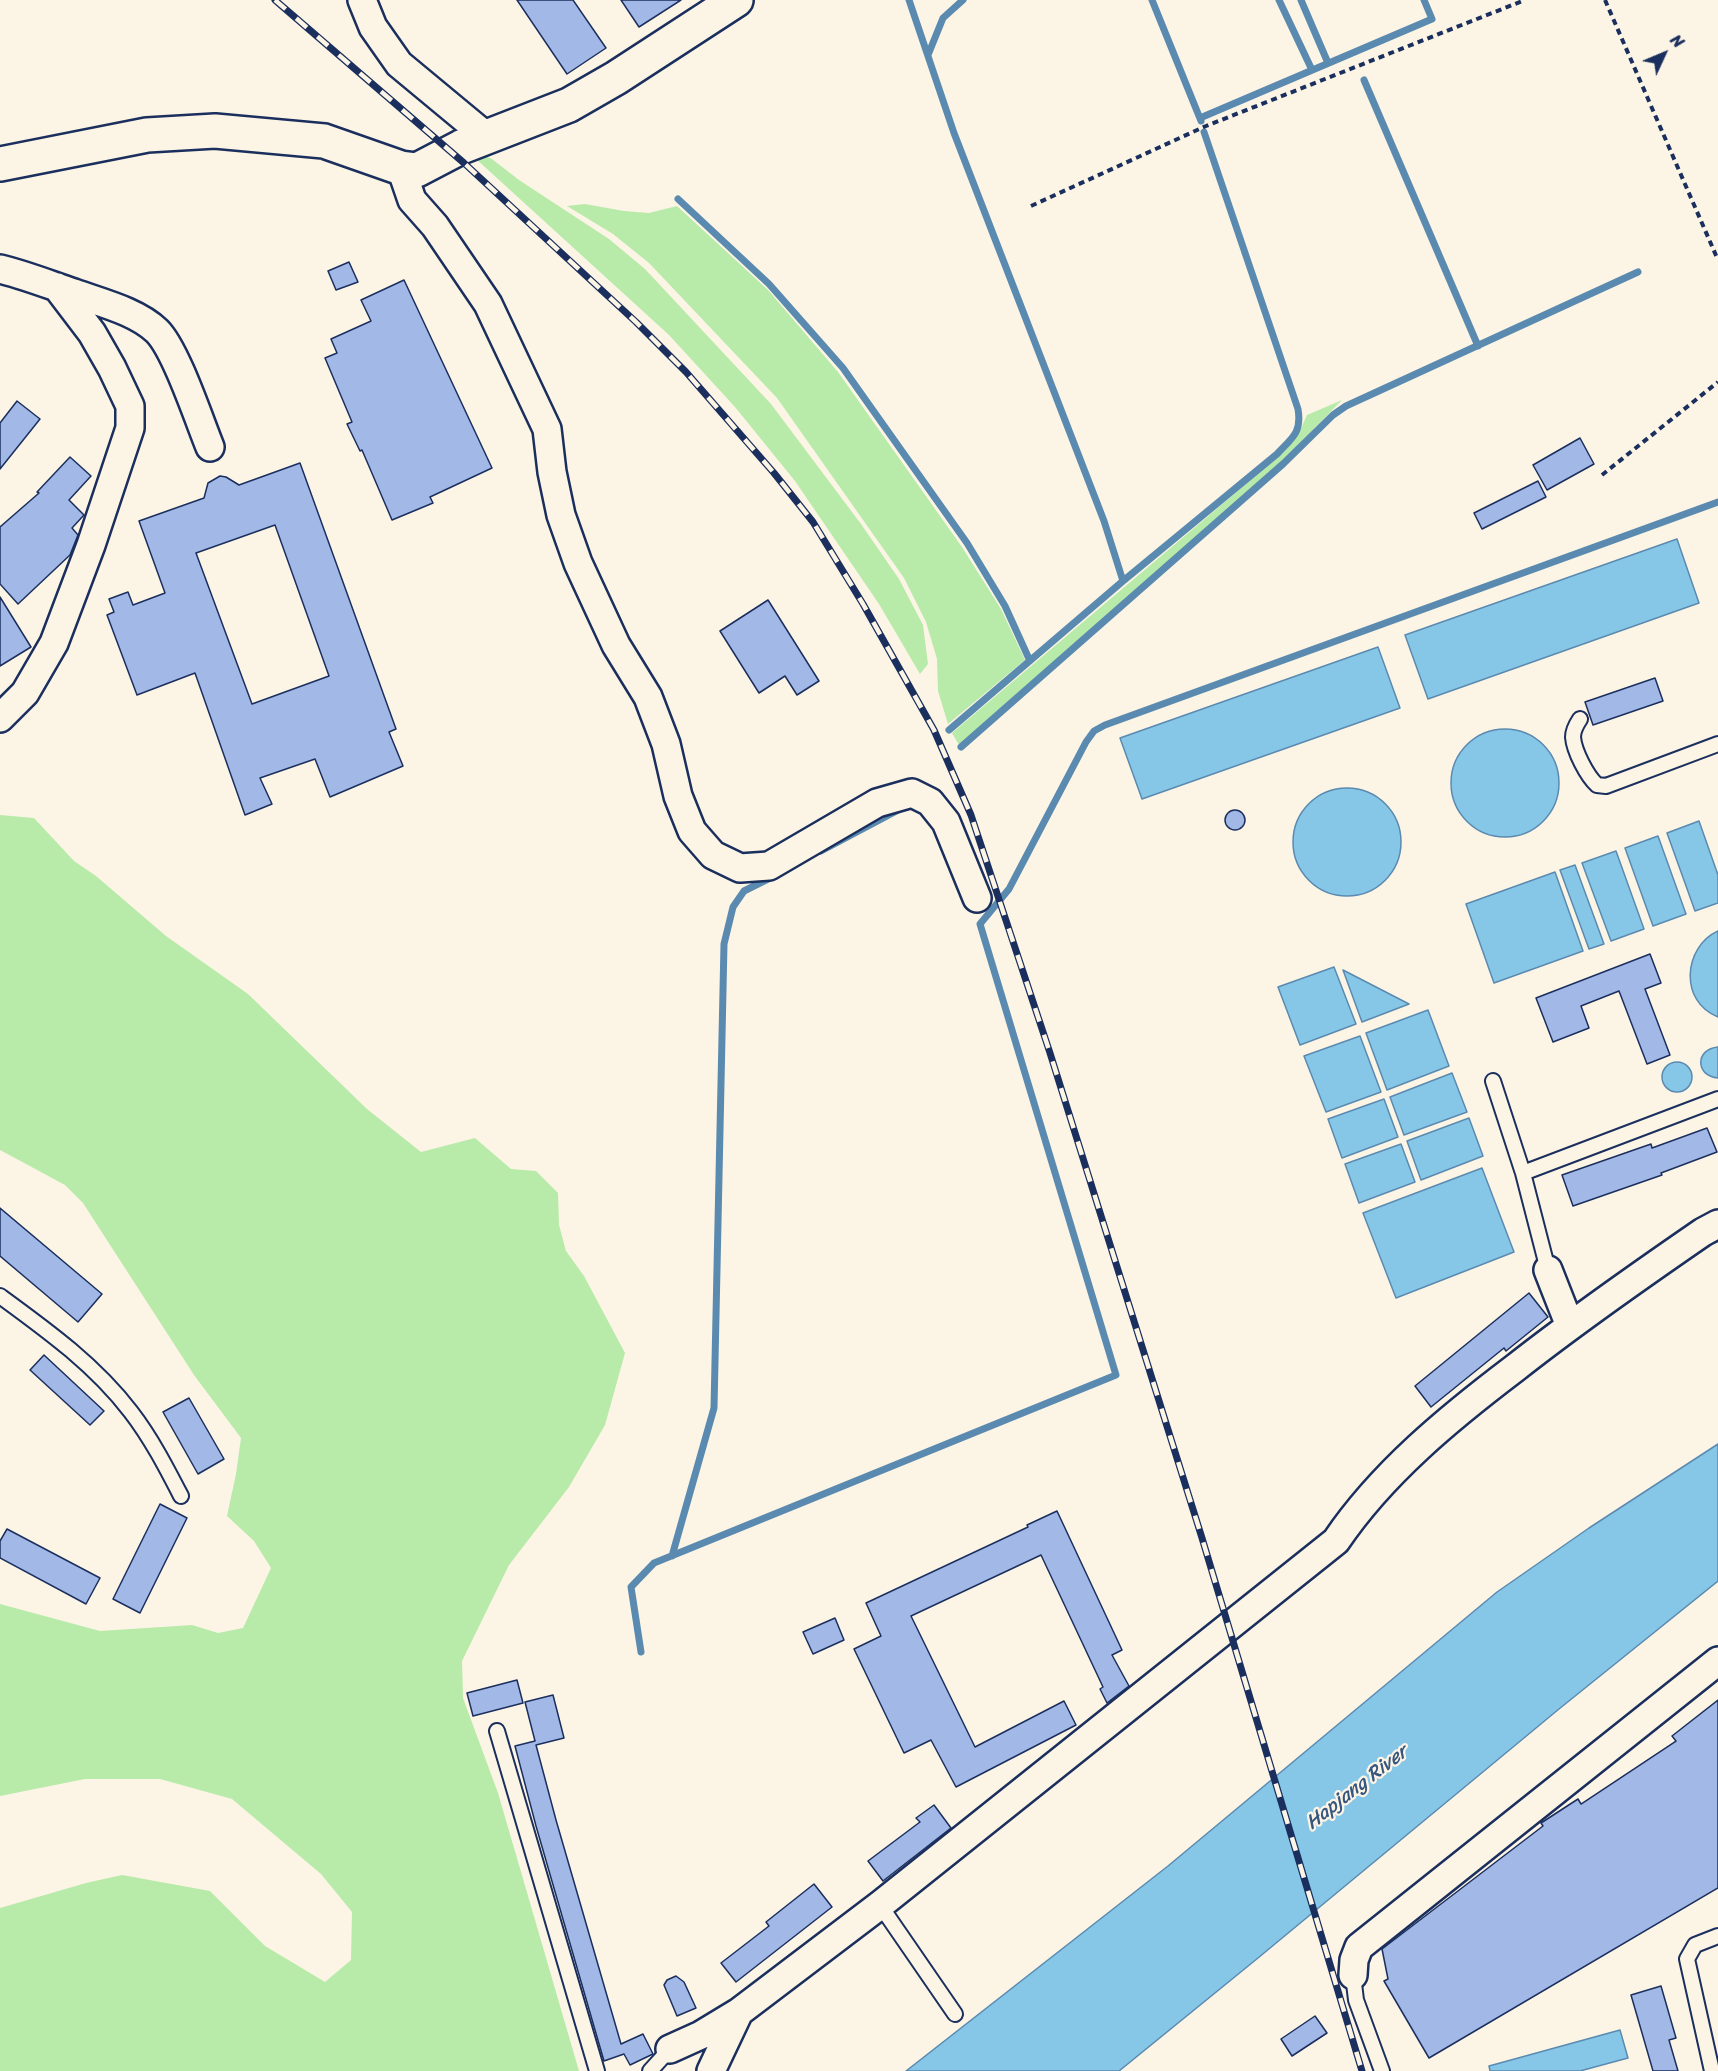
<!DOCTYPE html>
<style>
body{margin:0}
#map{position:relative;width:1718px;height:2071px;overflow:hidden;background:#fcf5e5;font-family:Sriracha,sans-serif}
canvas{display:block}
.north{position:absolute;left:1634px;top:24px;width:60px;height:60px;-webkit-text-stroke:4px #fcf5e5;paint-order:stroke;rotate:46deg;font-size:16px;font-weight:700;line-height:24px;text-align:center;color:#1b2f5e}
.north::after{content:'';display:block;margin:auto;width:21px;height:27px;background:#1b2f5e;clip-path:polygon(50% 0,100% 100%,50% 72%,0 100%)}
</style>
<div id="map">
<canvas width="1718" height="2071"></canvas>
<div class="north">N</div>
</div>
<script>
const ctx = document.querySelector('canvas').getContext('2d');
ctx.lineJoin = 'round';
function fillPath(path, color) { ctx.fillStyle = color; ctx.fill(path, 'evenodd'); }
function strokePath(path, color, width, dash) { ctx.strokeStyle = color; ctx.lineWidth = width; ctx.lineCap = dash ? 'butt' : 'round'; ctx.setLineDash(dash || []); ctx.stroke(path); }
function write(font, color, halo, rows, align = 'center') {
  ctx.font = font + ' Sriracha,sans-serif'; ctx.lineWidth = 4.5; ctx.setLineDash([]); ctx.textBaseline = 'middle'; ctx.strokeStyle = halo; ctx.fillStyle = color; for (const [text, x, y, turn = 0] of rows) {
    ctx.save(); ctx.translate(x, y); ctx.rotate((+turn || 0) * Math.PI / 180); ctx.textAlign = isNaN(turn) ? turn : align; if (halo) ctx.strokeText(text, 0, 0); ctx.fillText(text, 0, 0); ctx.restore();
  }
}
const green = new Path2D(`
 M 483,155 L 492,159 L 519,180 L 609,239 L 645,269 L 771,404 L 861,524 L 899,579 L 923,625 L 928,664 L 920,674 L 879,604 L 795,481 L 735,407 L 669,335 L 475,158 Z
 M 585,204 L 624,211 L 649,213 L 677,206 L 768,290 L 838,372 L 962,547 L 1001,609 L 1025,660 L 948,724 L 938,691 L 937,659 L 926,622 L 904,578 L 777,398 L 649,263 L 613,234 L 567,206 Z
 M 1342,400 L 1281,462 L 959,745 L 952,733 L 1278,457 L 1299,433 L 1307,415 Z
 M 0,815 L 34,818 L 74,861 L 96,876 L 166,936 L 248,994 L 367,1109 L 421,1152 L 475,1138 L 511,1169 L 536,1171 L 558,1193 L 559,1225 L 566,1251 L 584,1276 L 625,1353 L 605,1425 L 569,1487 L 509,1565 L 462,1661 L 463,1698 L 498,1793 L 579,2071 L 0,2071 L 0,1908 L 86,1883 L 122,1875 L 210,1891 L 265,1946 L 325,1982 L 351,1960 L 352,1912 L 321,1874 L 232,1799 L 160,1779 L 85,1779 L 0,1796 L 0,1604 L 100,1631 L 192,1625 L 218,1633 L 243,1628 L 271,1568 L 254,1541 L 227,1516 L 236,1474 L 241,1438 L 194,1375 L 83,1203 L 65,1185 L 0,1150 Z`);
const water = new Path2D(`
 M 1677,539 L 1699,603 L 1428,699 L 1405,635 Z
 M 1378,647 L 1400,708 L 1142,799 L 1120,738 Z
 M1451 783a54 54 0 1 1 108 0a54 54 0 1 1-108 0Z
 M1293 842a54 54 0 1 1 108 0a54 54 0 1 1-108 0Z
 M 1699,821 L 1718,875 L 1718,903 L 1695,911 L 1667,833 Z
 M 1658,836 L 1686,914 L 1653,926 L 1625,848 Z
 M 1616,851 L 1644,929 L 1611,941 L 1582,863 Z
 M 1575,865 L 1604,944 L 1589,949 L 1560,870 Z
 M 1555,872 L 1583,951 L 1494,983 L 1466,904 Z
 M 1718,931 L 1718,1017 C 1679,1002 1683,947 1718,931 Z
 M 1334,967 L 1356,1024 L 1300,1045 L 1278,987 Z
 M 1343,970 L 1409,1004 L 1362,1022 Z
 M 1428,1010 L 1449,1066 L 1387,1090 L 1366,1033 Z
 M 1360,1036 L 1381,1092 L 1326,1112 L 1304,1056 Z
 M 1718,1047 L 1718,1078 C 1695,1076 1695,1049 1718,1047 Z
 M1662 1077a15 15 0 1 1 30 0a15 15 0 1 1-30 0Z
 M 1452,1073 L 1467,1112 L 1404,1135 L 1390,1097 Z
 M 1384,1099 L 1398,1137 L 1342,1158 L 1328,1119 Z
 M 1469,1118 L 1483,1156 L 1421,1180 L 1407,1141 Z
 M 1401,1144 L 1415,1182 L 1359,1203 L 1345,1164 Z
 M 1482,1168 L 1514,1252 L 1396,1298 L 1363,1213 Z
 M 1718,1444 L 1718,1581 L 1559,1709 L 1258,1958 L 1119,2071 L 906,2071 L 1168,1866 L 1497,1592 L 1589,1528 Z
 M 1620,2030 L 1628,2058 L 1580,2071 L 1490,2071 L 1489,2066 Z`);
const stream = new Path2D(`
 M 909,0 L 954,133 L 1104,521 L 1123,581
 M 1152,0 L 1201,121
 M 1279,0 L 1312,70
 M 1301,0 L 1328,63
 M 928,55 L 943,18 L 963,0
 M 1364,80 L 1478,346
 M 1200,118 L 1432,19 L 1424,0
 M 678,199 L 769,284 L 843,368 L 967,543 L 1005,606 L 1030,661
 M 949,730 L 1123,581 L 1277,454 C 1292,438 1302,433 1298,409 L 1204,132
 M 961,747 L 1283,464 L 1333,415 L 1346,406 L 1638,272
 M 821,851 L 904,807
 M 672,1556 L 714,1408 L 724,944 L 733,907 L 744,891 L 774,876
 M 641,1652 L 631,1587 L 654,1563 L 1116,1375 L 980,924 L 1009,889 L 1086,742 L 1094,731 L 1105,725 L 1718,502`);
const building = new Path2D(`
 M 517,0 L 573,0 L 606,48 L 567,74 Z
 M 621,0 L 681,0 L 639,27 Z
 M 349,262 L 358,282 L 336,290 L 328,271 Z
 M 404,280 L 492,468 L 430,497 L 433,503 L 392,520 L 362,450 L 360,451 L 347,424 L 352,422 L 325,358 L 337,353 L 331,339 L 371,321 L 361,300 Z
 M 17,401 L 40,419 L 0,469 L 0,423 Z
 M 1580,438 L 1594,464 L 1547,490 L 1533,465 Z
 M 70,457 L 91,476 L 69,500 L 84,515 L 72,528 L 78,535 L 70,555 L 18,604 L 0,584 L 0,527 L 39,493 L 37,492 Z
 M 300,463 L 396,729 L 389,732 L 403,766 L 330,797 L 315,759 L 260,778 L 272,804 L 245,815 L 195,673 L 137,695 L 107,615 L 114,612 L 109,599 L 128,592 L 133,605 L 165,593 L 139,521 L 204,498 L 208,483 L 220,476 L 226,477 L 239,485 ZM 275,525 L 329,676 L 252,704 L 196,553 Z
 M 1538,481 L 1546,497 L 1482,529 L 1474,513 Z
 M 0,597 L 31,647 L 0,666 Z
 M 768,600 L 819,681 L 797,695 L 785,676 L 759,693 L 720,631 Z
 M 1655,678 L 1663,701 L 1593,725 L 1585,702 Z
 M1225 820a10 10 0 1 1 20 0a10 10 0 1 1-20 0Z
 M 1650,954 L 1661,983 L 1645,989 L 1670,1055 L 1647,1064 L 1619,991 L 1581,1006 L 1589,1028 L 1553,1042 L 1536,998 Z
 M 1707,1128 L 1717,1152 L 1661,1173 L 1662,1175 L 1573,1206 L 1562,1175 L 1651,1144 L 1652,1148 Z
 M 0,1208 L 102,1294 L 78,1322 L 0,1256 Z
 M 1529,1293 L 1548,1317 L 1506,1351 L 1504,1348 L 1431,1407 L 1415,1386 Z
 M 44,1355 L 104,1411 L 90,1425 L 30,1370 Z
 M 189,1398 L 224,1459 L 198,1474 L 163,1412 Z
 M 160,1504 L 187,1518 L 140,1613 L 113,1599 Z
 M 1057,1511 L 1122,1650 L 1112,1655 L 1129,1686 L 1107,1703 L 1100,1689 L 1103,1687 L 1041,1555 L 911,1616 L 975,1747 L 1064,1701 L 1076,1725 L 956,1787 L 931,1740 L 904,1753 L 854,1649 L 881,1636 L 866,1603 L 1028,1527 L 1027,1525 Z
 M 7,1529 L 100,1578 L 86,1604 L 0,1558 L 0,1541 Z
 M 835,1618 L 844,1640 L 813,1654 L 803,1632 Z
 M 517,1680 L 523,1703 L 473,1716 L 467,1693 Z
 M 553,1695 L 564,1738 L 536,1745 L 556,1820 L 621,2044 L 643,2034 L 653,2054 L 630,2065 L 624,2054 L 604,2061 L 536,1826 L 515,1746 L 535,1741 L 525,1702 Z
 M 1718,1700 L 1718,1888 L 1429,2058 L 1384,1981 L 1388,1979 L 1382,1949 L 1543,1826 L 1541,1823 L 1578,1799 L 1581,1804 L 1676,1741 L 1672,1736 Z
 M 934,1805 L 951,1828 L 883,1881 L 868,1861 L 920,1822 L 916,1818 Z
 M 814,1884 L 832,1907 L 736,1982 L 721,1963 L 769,1926 L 766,1922 Z
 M 676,1976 L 684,1982 L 696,2008 L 677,2016 L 664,1985 L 667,1980 Z
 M 1661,1986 L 1676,2038 L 1669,2040 L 1678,2071 L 1653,2071 L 1631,1995 Z
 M 1315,2016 L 1327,2033 L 1292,2056 L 1281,2039 Z`);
const path = new Path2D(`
 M 1605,0 L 1718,260
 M 1031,206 L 1206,126 L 1525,0
 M 1602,475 L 1718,382`);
const lane = new Path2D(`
 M 1580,719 C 1576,725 1573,730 1573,737 C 1574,751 1587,776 1597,785 L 1606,786 L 1718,744
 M 1493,1081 L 1523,1173 L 1548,1270
 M 1523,1173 L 1718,1099
 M 0,1296 C 48,1331 95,1365 131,1412 C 151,1438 166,1467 181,1496
 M 497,1731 L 597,2071
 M 880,1905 L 955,2014
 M 1353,1975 L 1356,2000 L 1382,2071
 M 650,2071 L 670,2049
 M 1712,2071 L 1687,1959 L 1695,1945 L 1718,1936`);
const street = new Path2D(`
 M 362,0 L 373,27 L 399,64 L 487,137
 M 401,168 L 412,200 L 435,226 L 488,304 L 547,429 L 552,472 L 561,515 L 578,563 L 616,645 L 648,697 L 666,744 L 678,796 L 692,831 L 713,855 L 740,868 L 769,866 L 877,803 L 912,793 L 930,802 L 946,822 L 977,898
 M 0,269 C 25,275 50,285 74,293 C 101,303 136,311 157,331 C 176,350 199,420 210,447
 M 0,718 L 25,693 L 54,643 L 91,545 L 130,428 L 130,406 L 112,368 L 92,333 L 57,287
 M 1548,1270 L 1570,1326
 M 1353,1975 L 1354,1960 L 1359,1947 L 1718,1661
 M 670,2049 L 701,2035 L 739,2012 L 880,1905 L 1336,1541 C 1382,1473 1449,1418 1515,1368 C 1576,1320 1639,1276 1703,1232 L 1718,1224
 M 711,2071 L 739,2012`);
const secondary = new Path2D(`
 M 0,164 L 147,135 L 215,131 L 324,141 L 401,168 L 417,170 L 461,147 L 569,105 L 616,78 L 736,0`);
const rail = new Path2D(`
 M 275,0 L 464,163 L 636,322 L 686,372 L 774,473 L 813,522 L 863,604 L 934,730 L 971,815 L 1050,1053 L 1202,1538 L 1362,2071`);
const waterNames = [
 ["Hapjang River",1357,1788,-38]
];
fillPath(green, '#b8eaaa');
fillPath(water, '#86c7e7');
strokePath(water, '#5b8ab0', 1.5);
strokePath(stream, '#5b8ab0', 7);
fillPath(building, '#a2b8e6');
strokePath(building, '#1b2f5e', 1.5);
strokePath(lane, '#1b2f5e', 18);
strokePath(street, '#1b2f5e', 32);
strokePath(secondary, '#1b2f5e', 38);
strokePath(path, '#1b2f5e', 4, [6, 4.5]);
strokePath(lane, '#fcf5e5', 14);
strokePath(street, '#fcf5e5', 27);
strokePath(secondary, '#fcf5e5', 33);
strokePath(rail, '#1b2f5e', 7);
strokePath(rail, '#fcf5e5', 4.5, [14]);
write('italic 20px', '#365580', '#fcf5e5', waterNames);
</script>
